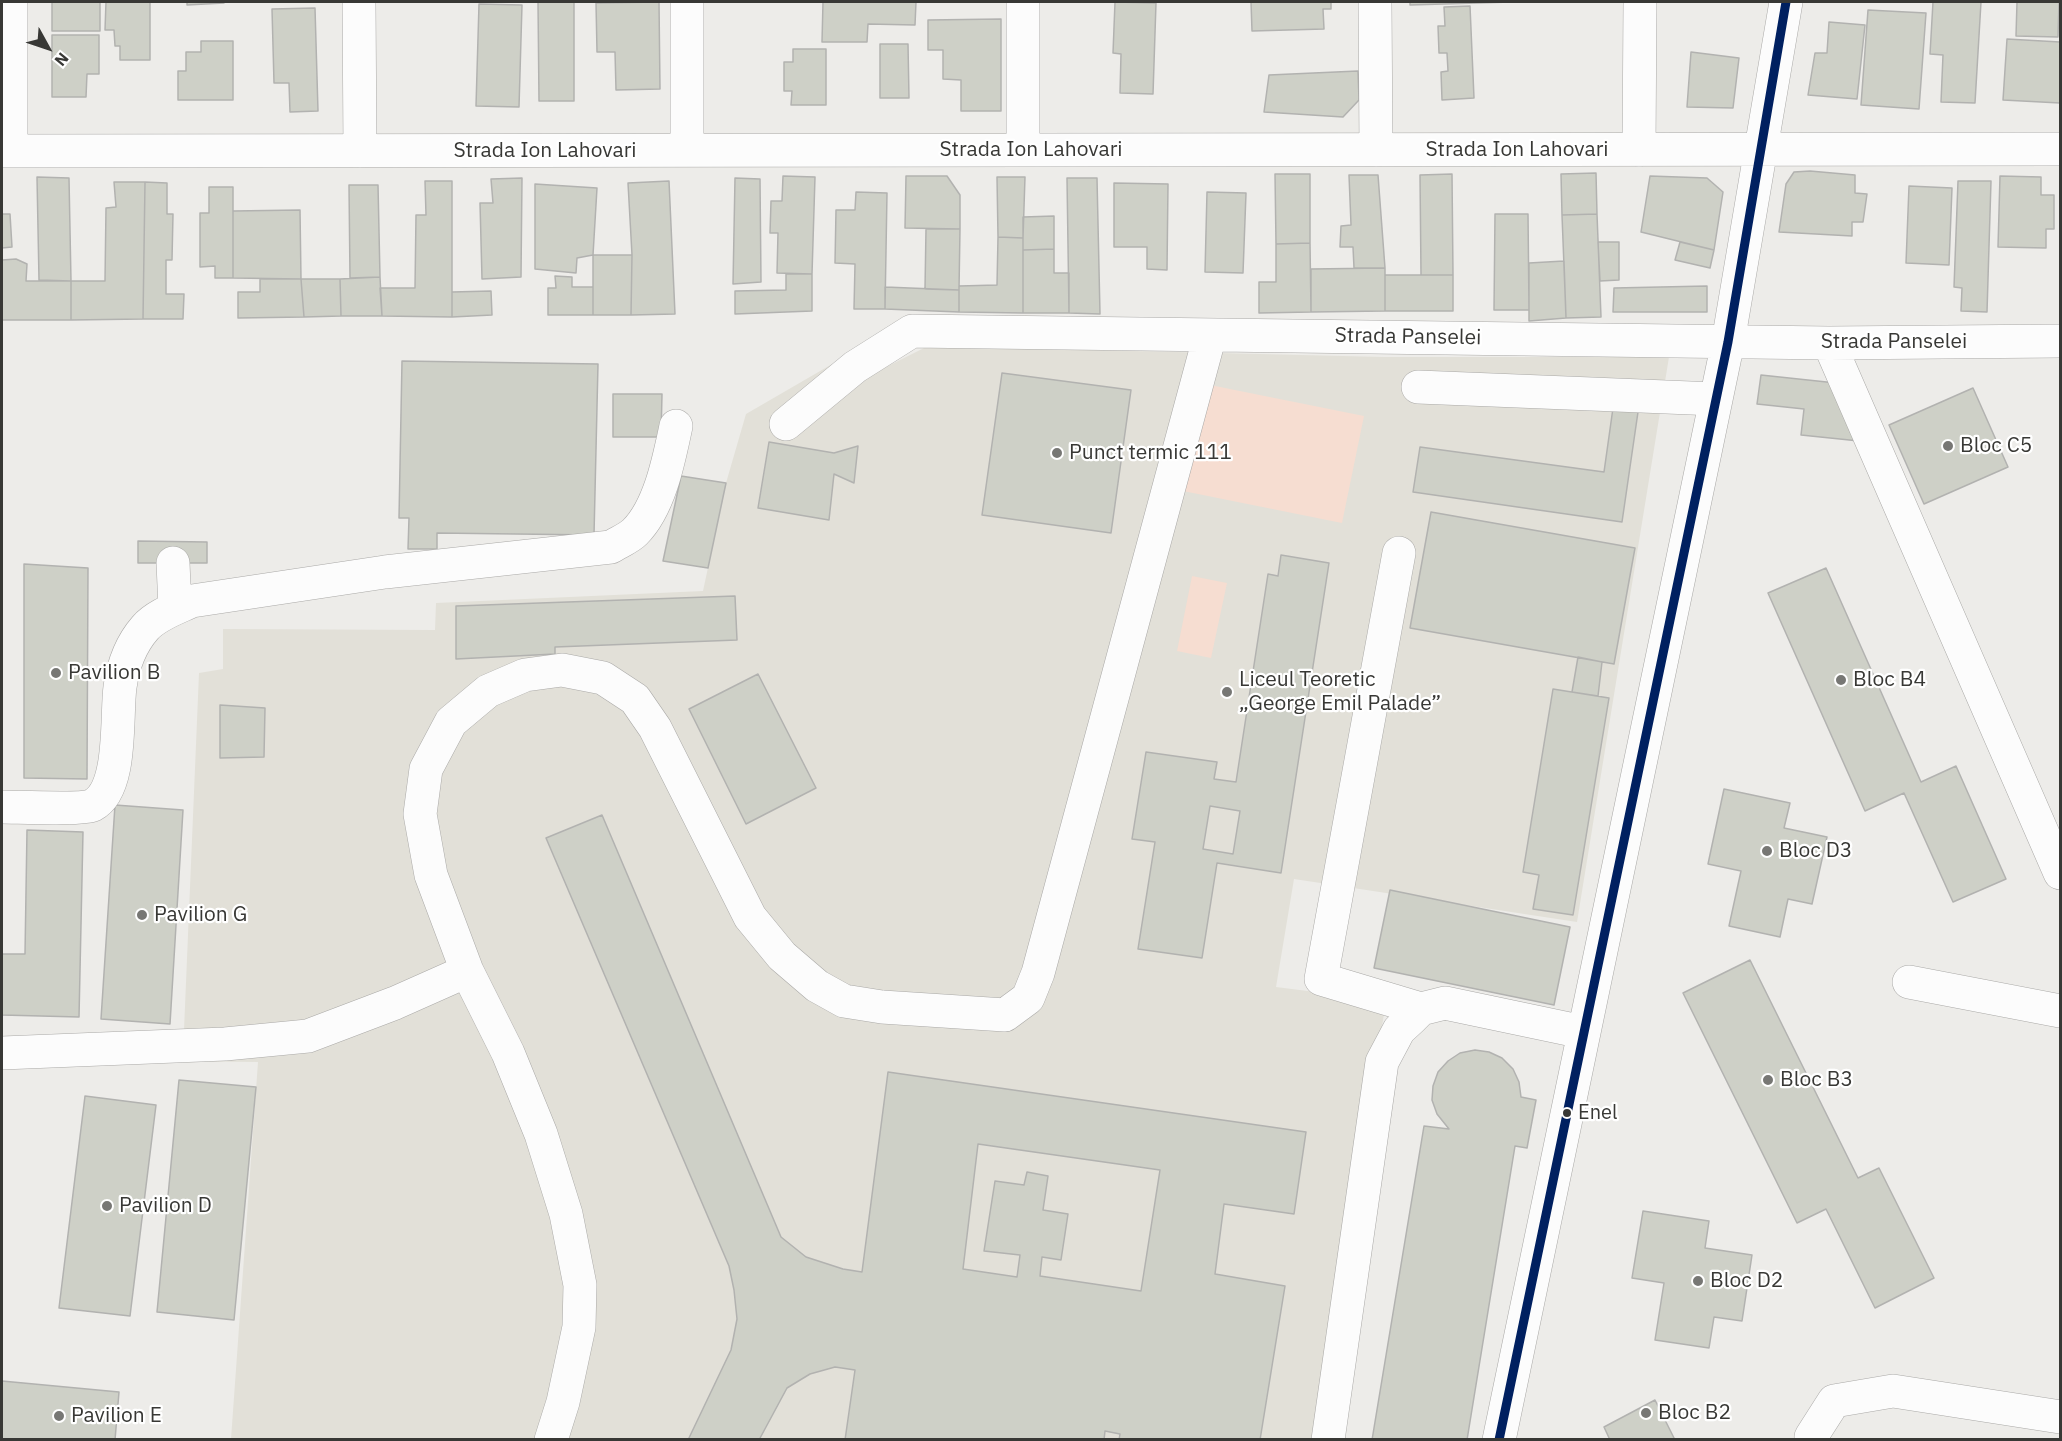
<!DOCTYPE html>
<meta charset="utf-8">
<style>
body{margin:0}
#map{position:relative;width:2062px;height:1441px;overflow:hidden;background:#edece9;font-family:"IBM Plex Sans",sans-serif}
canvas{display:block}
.frame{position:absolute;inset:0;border:3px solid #383835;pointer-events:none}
.north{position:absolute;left:18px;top:18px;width:60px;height:60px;-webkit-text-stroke:4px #fff;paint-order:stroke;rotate:130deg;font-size:16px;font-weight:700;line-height:24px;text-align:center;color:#383835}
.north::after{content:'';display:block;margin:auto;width:21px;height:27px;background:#383835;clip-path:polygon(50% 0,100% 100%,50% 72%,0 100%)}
</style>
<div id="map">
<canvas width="2062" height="1441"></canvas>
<div class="frame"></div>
<div class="north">N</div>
</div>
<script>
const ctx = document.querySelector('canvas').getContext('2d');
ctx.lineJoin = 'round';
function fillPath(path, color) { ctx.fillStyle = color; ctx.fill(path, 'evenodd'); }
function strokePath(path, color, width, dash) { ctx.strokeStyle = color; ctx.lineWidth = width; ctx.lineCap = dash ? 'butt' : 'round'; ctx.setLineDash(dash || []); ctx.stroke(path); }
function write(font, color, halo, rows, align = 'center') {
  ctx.font = font + ' "IBM Plex Sans",sans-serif'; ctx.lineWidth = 4.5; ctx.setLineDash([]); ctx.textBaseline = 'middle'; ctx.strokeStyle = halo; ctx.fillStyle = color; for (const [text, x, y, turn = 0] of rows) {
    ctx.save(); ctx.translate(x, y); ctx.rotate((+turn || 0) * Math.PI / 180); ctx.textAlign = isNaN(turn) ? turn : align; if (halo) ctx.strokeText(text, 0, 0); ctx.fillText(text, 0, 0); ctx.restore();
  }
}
const built = new Path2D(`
 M 928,346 L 1384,357 L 1669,357 L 1577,922 L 1294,879 L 1276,987 L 1386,1001 L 1317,1439 L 231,1439 L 258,1062 L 160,1061 L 184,1030 L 199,673 L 223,669 L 223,629 L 435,630 L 436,603 L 703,591 L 726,483 L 746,414 L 846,356 L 866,377 Z`);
const green = new Path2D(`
 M 1205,384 L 1364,416 L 1342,523 L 1183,491 Z
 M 1192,576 L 1227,583 L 1211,658 L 1177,651 Z`);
const building = new Path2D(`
 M 52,2 L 100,2 L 100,31 L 52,31 Z
 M 106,2 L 150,2 L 150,60 L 120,60 L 120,46 L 115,46 L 114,30 L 105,30 Z
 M 187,2 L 224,2 L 224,3 L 187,5 Z
 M 538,2 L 574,2 L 574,101 L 539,101 Z
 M 659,2 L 660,89 L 616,90 L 615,52 L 597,52 L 596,3 Z
 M 823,2 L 916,2 L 915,25 L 868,24 L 867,42 L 822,42 Z
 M 1115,2 L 1156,3 L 1153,94 L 1120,93 L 1121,54 L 1113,53 Z
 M 1251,2 L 1331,2 L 1331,9 L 1323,9 L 1324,29 L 1252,31 Z
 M 1410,2 L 1511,2 L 1410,5 Z
 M 1933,2 L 1981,2 L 1975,103 L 1941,102 L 1943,55 L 1930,54 Z
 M 2017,2 L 2059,2 L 2058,37 L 2016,36 Z
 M 479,4 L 522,5 L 519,107 L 476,106 Z
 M 1470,6 L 1474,98 L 1442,100 L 1441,72 L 1448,71 L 1447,53 L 1439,53 L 1438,26 L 1445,26 L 1444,7 Z
 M 315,8 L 318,111 L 290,112 L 289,83 L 274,83 L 272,9 Z
 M 1868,10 L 1926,13 L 1919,109 L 1861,105 Z
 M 1001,19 L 1001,111 L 961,111 L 961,80 L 943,79 L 943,50 L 928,50 L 928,20 Z
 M 1829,22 L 1865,25 L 1857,99 L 1808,95 L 1815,53 L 1827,53 Z
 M 52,35 L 99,35 L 99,74 L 87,74 L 86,97 L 52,97 Z
 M 2007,39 L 2060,42 L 2060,103 L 2003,100 Z
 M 201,41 L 233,41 L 233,100 L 178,100 L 178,71 L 186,71 L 186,52 L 201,52 Z
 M 880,44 L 908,44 L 909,98 L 880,98 Z
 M 793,49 L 826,49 L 826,105 L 791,105 L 792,91 L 784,91 L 784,62 L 793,62 Z
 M 1691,52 L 1739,58 L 1733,108 L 1687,107 Z
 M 1358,71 L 1359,100 L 1343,117 L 1264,112 L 1269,75 Z
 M 1810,171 L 1855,175 L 1855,193 L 1867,194 L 1863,222 L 1852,222 L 1852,236 L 1779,232 L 1786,184 L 1794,172 Z
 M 1596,173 L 1597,214 L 1562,215 L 1561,174 Z
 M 1275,174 L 1310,174 L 1310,243 L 1276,244 Z
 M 1452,174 L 1453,275 L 1421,275 L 1420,175 Z
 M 1349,175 L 1378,175 L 1385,268 L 1354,268 L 1353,247 L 1340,247 L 1341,226 L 1351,225 Z
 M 783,176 L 815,177 L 812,274 L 777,273 L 778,233 L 770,233 L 771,201 L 782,201 Z
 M 906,176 L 947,176 L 960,195 L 960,229 L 905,228 Z
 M 1650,176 L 1707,178 L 1723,192 L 1714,250 L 1641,232 Z
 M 2000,176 L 2041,177 L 2041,195 L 2054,195 L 2054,229 L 2046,229 L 2046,248 L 1998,247 Z
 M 37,177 L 69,178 L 71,281 L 39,280 Z
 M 997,177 L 1025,177 L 1023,238 L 998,237 Z
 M 522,178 L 521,277 L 482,279 L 480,203 L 493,203 L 491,179 Z
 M 735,178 L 760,179 L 761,282 L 733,284 Z
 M 1067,178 L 1097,178 L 1100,314 L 1069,313 Z
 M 425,181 L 452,181 L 452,317 L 382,316 L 380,288 L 415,288 L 416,215 L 426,215 Z
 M 669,181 L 675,314 L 631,315 L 632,255 L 628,183 Z
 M 1958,181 L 1991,181 L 1987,312 L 1961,311 L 1962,288 L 1954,287 Z
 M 114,182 L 145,182 L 143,319 L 71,320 L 71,281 L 105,281 L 106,208 L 116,207 Z
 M 145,182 L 167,183 L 167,214 L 173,214 L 172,260 L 166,260 L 166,294 L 184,294 L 183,319 L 143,319 Z
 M 1114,183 L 1168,184 L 1167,270 L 1147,269 L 1147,247 L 1114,247 Z
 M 535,184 L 597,188 L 593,255 L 577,258 L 576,273 L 535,269 Z
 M 349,185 L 378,185 L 380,277 L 350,278 Z
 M 1909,186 L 1952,188 L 1949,265 L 1906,263 Z
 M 209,187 L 233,187 L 233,278 L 215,278 L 215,266 L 200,267 L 200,213 L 209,213 Z
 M 856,192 L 887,193 L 885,309 L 854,309 L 855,264 L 835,263 L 836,210 L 855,210 Z
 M 1207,192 L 1246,193 L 1243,273 L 1205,272 Z
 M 300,210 L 301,279 L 233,278 L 233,211 Z
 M 2,214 L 10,214 L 12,247 L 2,248 Z
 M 1495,214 L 1528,214 L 1529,310 L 1494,310 Z
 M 1597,214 L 1601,317 L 1566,318 L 1562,215 Z
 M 1054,216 L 1054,249 L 1023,250 L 1023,217 Z
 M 926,229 L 960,229 L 959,290 L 925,289 Z
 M 998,237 L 1023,238 L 1023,313 L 959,312 L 959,286 L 997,285 Z
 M 1598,242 L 1619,242 L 1619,280 L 1600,281 Z
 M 1680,242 L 1714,250 L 1710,268 L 1675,260 Z
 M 1310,243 L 1311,312 L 1259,313 L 1259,282 L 1276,282 L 1276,244 Z
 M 1054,249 L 1054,273 L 1069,273 L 1069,313 L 1023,313 L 1023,250 Z
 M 593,255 L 632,255 L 631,315 L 593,315 Z
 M 16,259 L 27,264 L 26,281 L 71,281 L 71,320 L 2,320 L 2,260 Z
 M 1564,261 L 1566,318 L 1529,321 L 1529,263 Z
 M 1385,268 L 1385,311 L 1311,312 L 1311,269 Z
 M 786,274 L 812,274 L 812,311 L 735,314 L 735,291 L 786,290 Z
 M 1385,275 L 1453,275 L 1453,311 L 1385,311 Z
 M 555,276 L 572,277 L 572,287 L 593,287 L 593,315 L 548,315 L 548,288 L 556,288 Z
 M 380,277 L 382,316 L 341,316 L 340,279 Z
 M 260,279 L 301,279 L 304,317 L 238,318 L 238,292 L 260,292 Z
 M 301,279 L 340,279 L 341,316 L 304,317 Z
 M 1707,286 L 1707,312 L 1613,312 L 1614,288 Z
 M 885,287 L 959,290 L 959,312 L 885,309 Z
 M 491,291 L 492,315 L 452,317 L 452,292 Z
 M 402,361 L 598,364 L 594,535 L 437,533 L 437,549 L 408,549 L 409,518 L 399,518 Z
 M 1002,373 L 1131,390 L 1111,533 L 982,515 Z
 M 1761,375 L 1836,383 L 1859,441 L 1801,435 L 1804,409 L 1757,404 Z
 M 1973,388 L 2008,467 L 1924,504 L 1889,425 Z
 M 613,394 L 662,394 L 661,437 L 613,437 Z
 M 1613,408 L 1638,412 L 1622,522 L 1413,492 L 1420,447 L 1604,472 Z
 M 769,442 L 834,453 L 858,446 L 854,483 L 834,474 L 829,520 L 758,508 Z
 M 681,476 L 726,483 L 708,568 L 663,561 Z
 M 1431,512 L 1635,548 L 1614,664 L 1410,628 Z
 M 138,541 L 207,542 L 207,563 L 138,563 Z
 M 1281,555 L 1329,563 L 1281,873 L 1217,863 L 1202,958 L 1138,949 L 1155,842 L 1132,839 L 1146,752 L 1217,762 L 1214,779 L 1236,782 L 1268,574 L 1278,576 ZM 1210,806 L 1240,811 L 1233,854 L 1203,849 Z
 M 24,564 L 88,568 L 87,779 L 24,778 Z
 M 1826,568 L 1921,782 L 1956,766 L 2006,879 L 1953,902 L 1904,793 L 1865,811 L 1768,593 Z
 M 735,596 L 737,640 L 555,647 L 555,654 L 456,659 L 456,606 Z
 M 1578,657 L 1602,662 L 1598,696 L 1572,692 Z
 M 758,674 L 816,788 L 746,824 L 689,709 Z
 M 1553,689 L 1609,698 L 1573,915 L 1533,909 L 1539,875 L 1523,872 Z
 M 220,705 L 265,708 L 264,757 L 220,758 Z
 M 1724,789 L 1790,803 L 1784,828 L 1827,837 L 1812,904 L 1788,899 L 1780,937 L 1729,926 L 1741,871 L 1708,864 Z
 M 115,805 L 183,810 L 170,1024 L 101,1019 Z
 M 602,815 L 781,1237 L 806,1257 L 843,1269 L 862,1272 L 888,1072 L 1306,1132 L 1294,1214 L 1224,1204 L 1215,1274 L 1285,1286 L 1260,1440 L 1119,1440 L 1120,1434 L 1105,1431 L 1104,1440 L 845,1440 L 855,1370 L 835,1367 L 810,1374 L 787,1388 L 759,1440 L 688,1440 L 731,1350 L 737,1319 L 734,1290 L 729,1266 L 546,838 ZM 978,1144 L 1160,1170 L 1141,1291 L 1040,1276 L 1042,1257 L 1061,1260 L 1068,1214 L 1043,1210 L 1048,1176 L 1027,1172 L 1024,1185 L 995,1181 L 984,1251 L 1020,1255 L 1017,1277 L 963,1269 Z
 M 27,830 L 83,832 L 79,1017 L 2,1015 L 2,954 L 25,954 Z
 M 1390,890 L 1570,927 L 1554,1005 L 1374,968 Z
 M 1750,960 L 1858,1178 L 1879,1168 L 1934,1278 L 1875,1308 L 1826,1209 L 1797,1223 L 1683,993 Z
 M 1475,1050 L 1489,1052 L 1502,1058 L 1513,1069 L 1519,1082 L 1521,1097 L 1536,1100 L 1527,1148 L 1515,1146 L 1467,1440 L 1372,1440 L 1424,1126 L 1449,1129 L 1437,1114 L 1432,1100 L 1433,1086 L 1438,1072 L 1448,1061 L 1460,1053 Z
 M 179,1080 L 256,1087 L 234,1320 L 157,1312 Z
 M 85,1096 L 156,1105 L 130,1316 L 59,1308 Z
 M 1643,1211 L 1709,1221 L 1705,1248 L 1752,1255 L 1742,1321 L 1714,1317 L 1709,1348 L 1655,1340 L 1664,1283 L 1632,1278 Z
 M 2,1381 L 119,1392 L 115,1440 L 2,1440 Z
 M 1655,1400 L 1675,1440 L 1610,1440 L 1604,1427 Z`);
const minor = new Path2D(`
 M 11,2 L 11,151
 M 359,2 L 360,151
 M 687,2 L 687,150
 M 1023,2 L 1023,150
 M 1375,2 L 1376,150
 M 1639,150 L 1640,2
 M 2,151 L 2060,149
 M 1829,343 L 2060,873
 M 1418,387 L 1716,399
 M 786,424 L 855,367 L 912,331 L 1829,343 L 2060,341
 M 1399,553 L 1321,979 L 1421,1009
 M 173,563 L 175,608
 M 2,807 C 18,807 83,810 93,805 C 123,789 116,716 120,687 C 123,666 131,644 145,628 C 156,615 177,608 192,601 L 385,572 L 611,547 C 619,542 629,538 635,532 C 660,507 669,459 676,426
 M 1909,982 L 2060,1011
 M 2,1053 L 225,1044 L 308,1036 L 395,1003 L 467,971
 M 551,1440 L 563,1402 L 579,1327 L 580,1285 L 566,1214 L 541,1134 L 508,1053 L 467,971 L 431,875 L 420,814 L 426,769 L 451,722 L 488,691 L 525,675 L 562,670 L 603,678 L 635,699 L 655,728 L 750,917 L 782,956 L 817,986 L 844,1001 L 882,1007 L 1005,1015 L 1028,998 L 1038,973 L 1210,335
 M 1328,1440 L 1382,1062 L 1399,1030 L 1411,1019 L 1421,1009 L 1445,1003 L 1583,1032
 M 1499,1440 L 1728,342 L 1786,2
 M 1812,1440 L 1811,1437 L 1834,1401 L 1893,1391 L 2060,1417`);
const bus1 = new Path2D(`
 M 1499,1440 L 1728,342 L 1786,2`);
const markers = [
 [1948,446,6,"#777774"],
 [1057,453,6,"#777774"],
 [56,673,6,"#777774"],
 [1841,680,6,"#777774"],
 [1227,692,6,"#777774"],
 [1767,851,6,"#777774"],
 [142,915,6,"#777774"],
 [1768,1080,6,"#777774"],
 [1567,1113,5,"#383835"],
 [107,1206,6,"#777774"],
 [1698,1281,6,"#777774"],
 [1646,1413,6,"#777774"],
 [59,1416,6,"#777774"]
];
const busNames = [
 ["Enel",1578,1113]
];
const streetNames = [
 ["Strada Ion Lahovari",1031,150],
 ["Strada Ion Lahovari",1517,150],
 ["Strada Ion Lahovari",545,151],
 ["Strada Panselei",1408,337,1],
 ["Strada Panselei",1894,342]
];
const poiNames = [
 ["Bloc C5",1960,446],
 ["Punct termic 111",1069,453],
 ["Pavilion B",68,673],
 ["Liceul Teoretic",1239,680],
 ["„George Emil Palade”",1239,704],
 ["Bloc B4",1853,680],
 ["Bloc D3",1779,851],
 ["Pavilion G",154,915],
 ["Bloc B3",1780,1080],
 ["Pavilion D",119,1206],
 ["Bloc D2",1710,1281],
 ["Bloc B2",1658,1413],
 ["Pavilion E",71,1416]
];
fillPath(built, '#e2e0d8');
fillPath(green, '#f6ddd1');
fillPath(building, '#ced0c7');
strokePath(building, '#b2b2b0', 1.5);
strokePath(minor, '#aaa9a7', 34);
strokePath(minor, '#fcfcfc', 33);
strokePath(bus1, '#002060', 9);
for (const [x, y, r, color] of markers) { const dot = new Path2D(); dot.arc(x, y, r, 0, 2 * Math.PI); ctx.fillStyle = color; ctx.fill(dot); strokePath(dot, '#fff', 2); }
write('20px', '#383835', '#fff', busNames, 'left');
write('21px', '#383835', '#fff', streetNames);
write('21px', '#383835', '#fff', poiNames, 'left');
</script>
